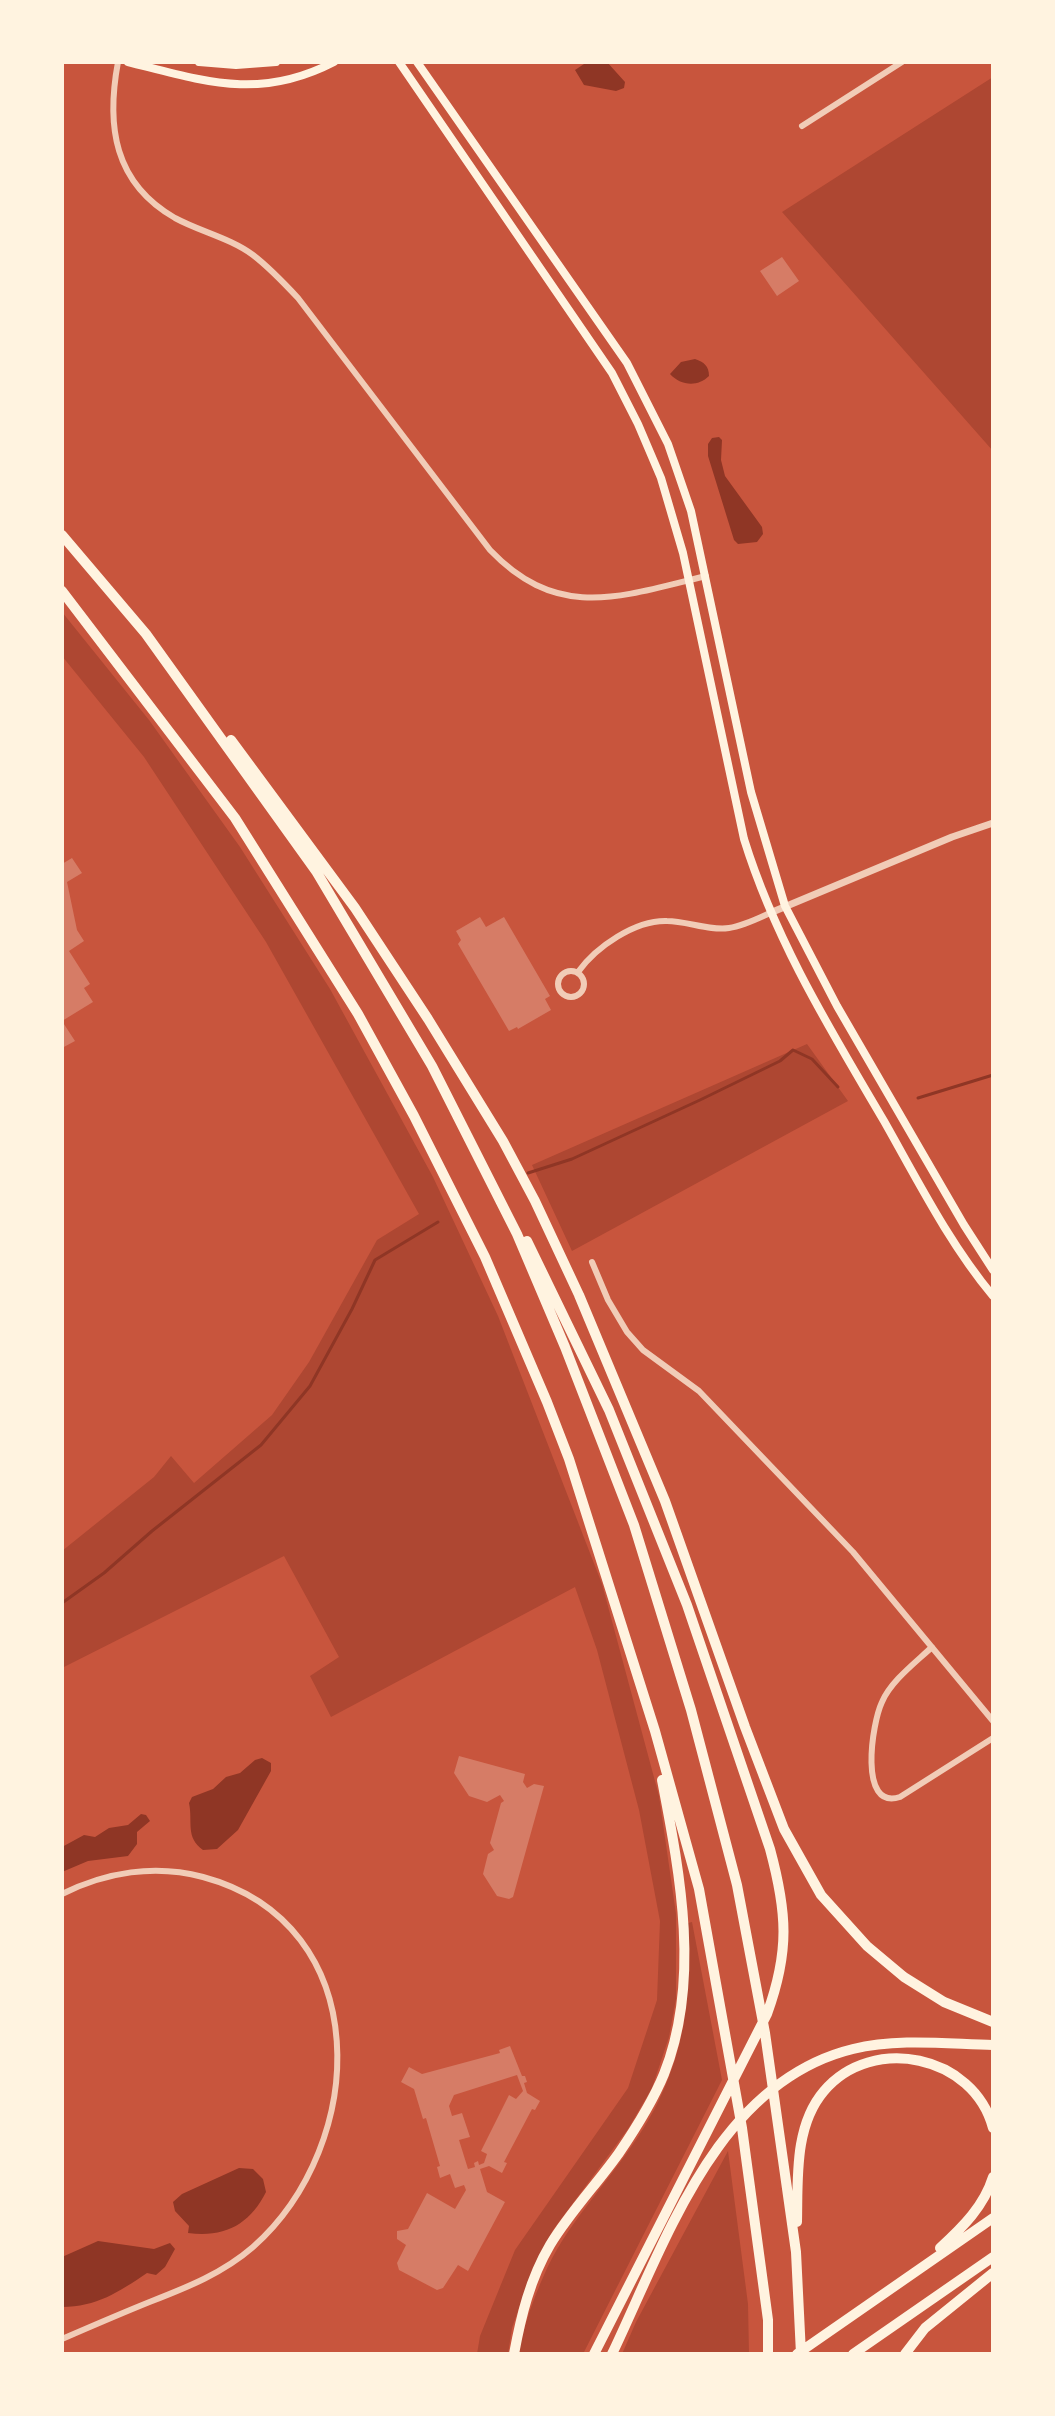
<!DOCTYPE html>
<style>
body{margin:0}
#map{position:relative;width:1055px;height:2416px;overflow:hidden;background:#c8553d;font-family:Signika,sans-serif}
canvas{display:block}
.frame{position:absolute;inset:0;border:64px solid #fff3e0;pointer-events:none}
</style>
<div id="map">
<canvas width="1055" height="2416"></canvas>
<div class="frame"></div>
</div>
<script>
const ctx = document.querySelector('canvas').getContext('2d');
ctx.lineJoin = 'round';
function fillPath(path, color) { ctx.fillStyle = color; ctx.fill(path, 'evenodd'); }
function strokePath(path, color, width, dash) { ctx.strokeStyle = color; ctx.lineWidth = width; ctx.lineCap = dash ? 'butt' : 'round'; ctx.setLineDash(dash || []); ctx.stroke(path); }
const green = new Path2D(`
 M 993,77 L 993,451 L 782,212 Z
 M 62,612 L 149,720 L 240,847 L 330,989 L 433,1177 L 498,1316 L 602,1584 L 659,1796 L 676,1914 L 676,1999 L 669,2037 L 652,2088 L 628,2129 L 553,2230 L 531,2274 L 512,2328 L 508,2354 L 477,2354 L 480,2336 L 515,2250 L 628,2088 L 657,2000 L 660,1921 L 639,1810 L 597,1650 L 575,1587 L 331,1717 L 310,1676 L 339,1657 L 284,1556 L 62,1668 L 62,1551 L 154,1477 L 171,1456 L 194,1483 L 272,1415 L 309,1362 L 377,1240 L 419,1214 L 266,942 L 144,757 L 62,656 Z
 M 807,1044 L 848,1101 L 572,1251 L 532,1165 Z
 M 692,1922 L 722,2080 L 583,2354 L 519,2354 C 520,2340 525,2327 529,2313 C 538,2288 548,2263 562,2241 C 593,2193 634,2152 659,2100 C 688,2040 690,1988 688,1923 Z
 M 728,2151 L 748,2304 L 749,2354 L 622,2354 L 636,2322 Z`);
const water = new Path2D(`
 M 587,62 L 607,62 L 625,82 L 624,88 L 616,91 L 584,85 L 575,70 Z
 M 695,359 C 704,362 709,366 709,376 C 697,388 680,385 670,374 L 681,362 Z
 M 719,437 L 722,440 L 721,460 L 725,476 L 762,527 L 763,534 L 757,542 L 738,544 L 734,540 L 708,456 L 708,444 L 712,438 Z
 M 262,1758 L 271,1763 L 271,1771 L 238,1830 L 217,1849 L 203,1850 C 185,1837 193,1822 189,1803 L 192,1797 L 213,1789 L 226,1777 L 240,1773 L 255,1760 Z
 M 141,1814 L 146,1815 L 150,1821 L 137,1832 L 137,1844 L 128,1856 L 88,1861 L 62,1872 L 62,1847 L 84,1835 L 95,1837 L 109,1828 L 128,1825 Z
 M 239,2168 L 253,2169 L 263,2179 L 266,2192 C 250,2224 225,2238 188,2233 L 189,2226 L 175,2211 L 173,2202 L 182,2194 Z
 M 98,2241 L 154,2249 L 170,2243 L 175,2249 L 165,2267 L 156,2275 L 147,2273 C 119,2292 96,2307 62,2307 L 62,2257 Z`);
const stream = new Path2D(`
 M 918,1098 L 993,1075
 M 528,1173 L 572,1159 L 700,1100 L 780,1061 L 793,1050 L 812,1059 L 838,1087
 M 62,1603 L 104,1573 L 152,1531 L 261,1445 L 310,1386 L 352,1309 L 375,1260 L 438,1222`);
const building = new Path2D(`
 M 782,257 L 799,281 L 777,296 L 760,271 Z
 M 72,858 L 82,873 L 67,882 L 77,930 L 84,941 L 69,951 L 90,984 L 84,988 L 93,1002 L 62,1021 L 75,1041 L 62,1048 L 62,864 Z
 M 480,917 L 486,927 L 504,917 L 550,996 L 545,999 L 551,1010 L 518,1029 L 517,1027 L 509,1031 L 458,944 L 461,940 L 456,931 Z
 M 459,1756 L 525,1774 L 523,1782 L 527,1788 L 534,1784 L 544,1786 L 513,1897 L 509,1899 L 497,1896 L 483,1874 L 488,1854 L 494,1850 L 490,1843 L 501,1803 L 504,1801 L 500,1795 L 487,1802 L 469,1796 L 454,1773 Z
 M 510,2046 L 522,2076 L 525,2076 L 527,2082 L 524,2083 L 527,2093 L 540,2101 L 535,2110 L 532,2109 L 504,2162 L 507,2163 L 502,2173 L 489,2166 L 480,2169 L 487,2192 L 505,2202 L 468,2271 L 458,2265 L 443,2288 L 437,2290 L 399,2270 L 397,2263 L 406,2245 L 397,2239 L 397,2231 L 408,2229 L 427,2193 L 455,2209 L 466,2190 L 464,2185 L 455,2188 L 450,2174 L 440,2178 L 437,2167 L 440,2166 L 426,2118 L 423,2119 L 414,2089 L 401,2082 L 409,2067 L 422,2074 L 500,2053 L 499,2050 ZM 517,2075 L 523,2091 L 516,2099 L 509,2095 L 481,2151 L 487,2154 L 484,2163 L 479,2165 L 478,2161 L 474,2163 L 475,2167 L 468,2169 L 459,2140 L 470,2137 L 462,2113 L 452,2116 L 449,2106 L 454,2095 Z`);
const minor = new Path2D(`
 M 118,62 C 106,126 114,183 175,218 C 201,232 230,238 253,255 C 270,268 284,283 298,298 L 490,550 C 558,621 620,597 706,576
 M 802,126 L 902,62
 M558 984a13 13 0 1 1 26 0a13 13 0 1 1-26 0Z
 M 578,972 C 596,947 635,920 667,921 C 687,921 709,931 729,928 C 743,926 757,919 770,913
 M 592,1262 L 608,1300 L 627,1332 L 643,1350 L 699,1391 L 853,1552 L 993,1721
 M 932,1647 C 915,1663 891,1681 882,1702 C 872,1723 858,1811 900,1797 L 993,1738
 M 62,1894 C 106,1872 155,1864 203,1877 C 377,1924 369,2144 253,2247 C 223,2273 188,2287 152,2301 C 122,2313 92,2326 62,2339`);
const tertiary = new Path2D(`
 M 770,913 L 952,837 L 993,823`);
const secondary = new Path2D(`
 M 128,62 C 204,81 259,101 334,62
 M 199,62 L 236,65 L 276,62
 M 399,62 L 612,373 L 638,424 L 661,478 L 683,553 L 744,839 C 776,942 830,1029 884,1121 C 918,1181 949,1243 993,1296
 M 417,62 L 627,363 L 668,444 L 691,511 L 751,792 L 785,906 L 837,1006 L 964,1225 L 993,1270`);
const motorway = new Path2D(`
 M 62,535 L 146,634 L 316,871 L 432,1066 L 517,1234 L 565,1347 L 634,1525 L 691,1710 L 737,1885 L 765,2033 L 796,2252 L 801,2354
 M 62,591 L 235,818 L 358,1014 L 414,1116 L 485,1257 L 547,1402 L 569,1459 L 655,1731 L 699,1889 L 742,2128 L 768,2320 L 768,2354
 M 231,740 L 355,908 L 428,1019 L 503,1141 L 535,1201 L 579,1295 L 665,1501 L 745,1727 L 784,1829 L 821,1895 L 867,1946 L 904,1977 L 944,2002 L 993,2022
 M 527,1241 L 609,1410 L 687,1605 L 770,1849 C 787,1912 790,1951 767,2014 L 594,2354
 M 797,2222 C 798,2179 794,2126 824,2091 C 872,2034 974,2055 993,2128
 M 940,2248 C 963,2227 984,2206 993,2177
 M 514,2354 C 521,2316 530,2279 550,2245 C 570,2212 597,2184 619,2153 C 636,2128 653,2101 664,2074 C 701,1981 680,1874 662,1780
 M 612,2354 C 666,2241 717,2082 853,2049 C 898,2038 947,2044 993,2045
 M 797,2354 L 993,2218
 M 853,2354 L 993,2257
 M 905,2354 L 925,2328 L 993,2273`);
fillPath(green, '#ae4732');
fillPath(water, '#8f3625');
strokePath(stream, '#8f3625', 3);
fillPath(building, '#d67c66');
strokePath(minor, '#f1ccb7', 6);
strokePath(tertiary, '#f1ccb7', 7);
strokePath(secondary, '#fff3e0', 8);
strokePath(motorway, '#fff3e0', 10);
</script>
